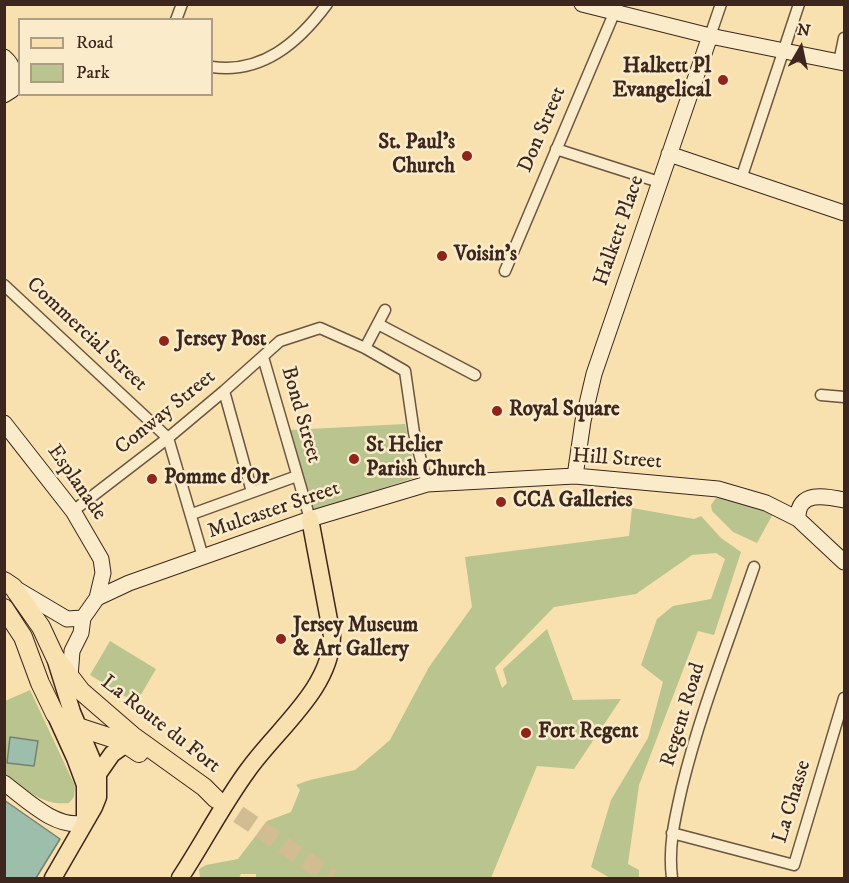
<!DOCTYPE html>
<style>
body{margin:0}
#map{position:relative;width:849px;height:883px;overflow:hidden;background:#f8e1af;font-family:"IM FELL DW Pica",serif}
canvas{display:block}
.frame{position:absolute;inset:0;border:6px solid #3c261d;pointer-events:none}
.legend{position:absolute;left:18px;top:18px;width:195px;height:78px;box-sizing:border-box;background:#faeccb;border:2px solid #ae9d85;margin:0;padding:8px 10px;list-style:none;font-size:18px;color:#3c261d}
.legend li{display:flex;align-items:center;gap:12px;height:30px}
.legend b{width:30px;border:2px solid #ae9d85}
.north{position:absolute;left:771px;top:18px;width:60px;height:60px;-webkit-text-stroke:4px #faeccb;paint-order:stroke;rotate:9deg;font-size:16px;font-weight:700;line-height:24px;text-align:center;color:#3c261d}
.north::after{content:'';display:block;margin:auto;width:21px;height:27px;background:#3c261d;clip-path:polygon(50% 0,100% 100%,50% 72%,0 100%)}
</style>
<div id="map">
<canvas width="849" height="883"></canvas>
<div class="frame"></div>
<ul class="legend">
<li><b style="height:8px;background:#f8e1af"></b>Road</li>
<li><b style="height:16px;background:#b9c48e"></b>Park</li>
</ul>
<div class="north">N</div>
</div>
<script>
const ctx = document.querySelector('canvas').getContext('2d');
ctx.lineJoin = 'round';
function fillPath(path, color) { ctx.fillStyle = color; ctx.fill(path, 'evenodd'); }
function strokePath(path, color, width, dash) { ctx.strokeStyle = color; ctx.lineWidth = width; ctx.lineCap = dash ? 'butt' : 'round'; ctx.setLineDash(dash || []); ctx.stroke(path); }
function write(font, color, halo, rows, align = 'center') {
  ctx.font = font + ' "IM FELL DW Pica",serif'; ctx.lineWidth = 5; ctx.setLineDash([]); ctx.textBaseline = 'middle'; ctx.strokeStyle = halo; ctx.fillStyle = color; for (const [text, x, y, turn = 0] of rows) {
    ctx.save(); ctx.translate(x, y); ctx.rotate((+turn || 0) * Math.PI / 180); ctx.textAlign = isNaN(turn) ? turn : align; if (halo) ctx.strokeText(text, 0, 0); ctx.fillText(text, 0, 0); ctx.restore();
  }
}
const green = new Path2D(`
 M 405,424 L 416,473 L 414,478 L 319,509 L 314,509 L 311,506 L 290,430 Z
 M 723,496 L 774,512 L 757,543 L 733,532 L 712,511 L 711,505 L 716,498 Z
 M 632,508 L 694,519 L 701,516 L 721,538 L 741,552 L 714,635 L 698,631 L 639,785 L 628,864 L 639,870 L 639,878 L 610,878 L 591,867 L 611,800 L 648,738 L 663,682 L 641,665 L 657,619 L 673,606 L 711,599 L 725,559 L 716,553 L 692,555 L 636,594 L 554,607 L 495,668 L 502,688 L 507,683 L 503,669 L 547,629 L 573,700 L 621,699 L 574,769 L 537,766 L 491,878 L 256,878 L 256,874 L 241,874 L 239,878 L 200,878 L 199,869 L 206,865 L 238,859 L 267,821 L 291,812 L 300,790 L 296,785 L 310,780 L 355,770 L 390,740 L 429,667 L 472,607 L 465,557 L 629,536 Z
 M 110,641 L 156,669 L 136,703 L 90,675 Z
 M 30,690 L 75,786 L 74,797 L 69,803 C 42,806 25,789 5,774 L 5,701 Z`);
const water = new Path2D(`
 M 10,737 L 38,741 L 34,766 L 7,763 Z
 M 4,800 L 60,839 L 36,878 L 5,878 Z`);
const highwayTunnel = new Path2D(`
 M 216,799 L 332,878`);
const street = new Path2D(`
 M 176,20 L 182,4
 M 710,36 L 721,4
 M 839,62 L 844,38
 M 212,67 C 262,74 298,43 327,4
 M 556,149 L 659,182
 M 741,179 L 799,4
 M 505,271 L 618,4
 M 4,285 L 168,438 L 203,557
 M 378,324 L 475,375
 M 365,348 L 385,310
 M 263,357 L 310,519
 M 224,391 L 252,492
 M 821,395 L 844,397
 M 73,511 L 168,438 L 224,391 L 280,341 L 320,328 L 365,348 L 405,371 L 414,433 L 427,484
 M 192,514 L 297,476
 M 672,833 L 794,865 L 844,698
 M 672,878 C 668,846 675,818 682,787 C 700,713 729,640 754,567`);
const secondary = new Path2D(`
 M 582,4 L 710,36 L 844,63
 M 4,57 C 16,67 14,77 12,90 L 4,95
 M 669,154 L 844,213
 M 4,423 L 73,511 L 101,559 L 103,573 L 97,598
 M 575,476 L 583,421 L 594,374 L 710,36
 M 798,519 C 797,490 826,496 844,500
 M 13,587 L 67,619 L 83,618
 M 70,677 L 72,651 L 81,633 L 83,618 L 97,598 L 129,583 L 310,519 L 427,484 L 575,476 L 718,489 L 766,503 L 798,519 L 844,562
 M 4,783 C 27,800 55,829 84,823`);
const primary = new Path2D(`
 M 55,714 L 75,758 L 85,785 L 85,820
 M 98,774 L 112,754 L 126,744
 M 53,878 L 94,807 L 98,797 L 98,774 L 72,712 L 56,661
 M 180,878 C 203,843 223,804 248,770 C 277,729 331,689 332,636 L 310,519`);
const highway = new Path2D(`
 M 4,581 L 13,587 L 41,627 L 55,657 L 81,691 L 133,736 L 204,787 L 216,799
 M 4,608 L 23,637 L 40,683 L 55,714 L 78,727 L 121,741 L 139,753`);
const markers = [
 [723,80,6,"#8f2418"],
 [467,156,6,"#8f2418"],
 [442,256,6,"#8f2418"],
 [164,341,6,"#8f2418"],
 [497,411,6,"#8f2418"],
 [354,459,6,"#8f2418"],
 [152,479,6,"#8f2418"],
 [501,502,6,"#8f2418"],
 [281,639,6,"#8f2418"],
 [526,733,6,"#8f2418"]
];
const poiNames = [
 ["Halkett Pl",711,68,"right"],
 ["Evangelical",711,92,"right"],
 ["St. Paul's",455,144,"right"],
 ["Church",455,168,"right"],
 ["Voisin's",454,256],
 ["Jersey Post",176,341],
 ["Royal Square",509,411],
 ["St Helier",366,447],
 ["Parish Church",366,471],
 ["Pomme d'Or",164,479],
 ["CCA Galleries",513,502],
 ["Jersey Museum",293,627],
 ["& Art Gallery",293,651],
 ["Fort Regent",538,733]
];
const streetNames = [
 ["Don Street",543,130,-67],
 ["Halkett Place",620,231,-71],
 ["Commercial Street",86,335,43],
 ["Conway Street",166,413,-39],
 ["Bond Street",300,415,74],
 ["Hill Street",617,460,4],
 ["Esplanade",76,483,55],
 ["Mulcaster Street",274,511,-19],
 ["Regent Road",684,715,-73],
 ["La Route du Fort",160,725,38],
 ["La Chasse",793,802,-73]
];
fillPath(green, '#b9c48e');
fillPath(water, '#9dbeaa');
strokePath(water, '#768172', 1.5);
strokePath(highwayTunnel, '#d2bc92', 18, [18, 9]);
strokePath(street, '#6b5542', 13);
strokePath(secondary, '#3c261d', 17);
strokePath(primary, '#3c261d', 19);
strokePath(highway, '#3c261d', 20);
strokePath(street, '#faeccb', 10);
strokePath(secondary, '#faeccb', 15);
strokePath(primary, '#f8e1af', 16);
strokePath(highway, '#f8e1af', 18);
for (const [x, y, r, color] of markers) { const dot = new Path2D(); dot.arc(x, y, r, 0, 2 * Math.PI); ctx.fillStyle = color; ctx.fill(dot); strokePath(dot, '#faeccb', 2); }
write('bold 21px', '#3c261d', '#faeccb', poiNames, 'left');
write('21px', '#3c261d', '#faeccb', streetNames);
</script>
